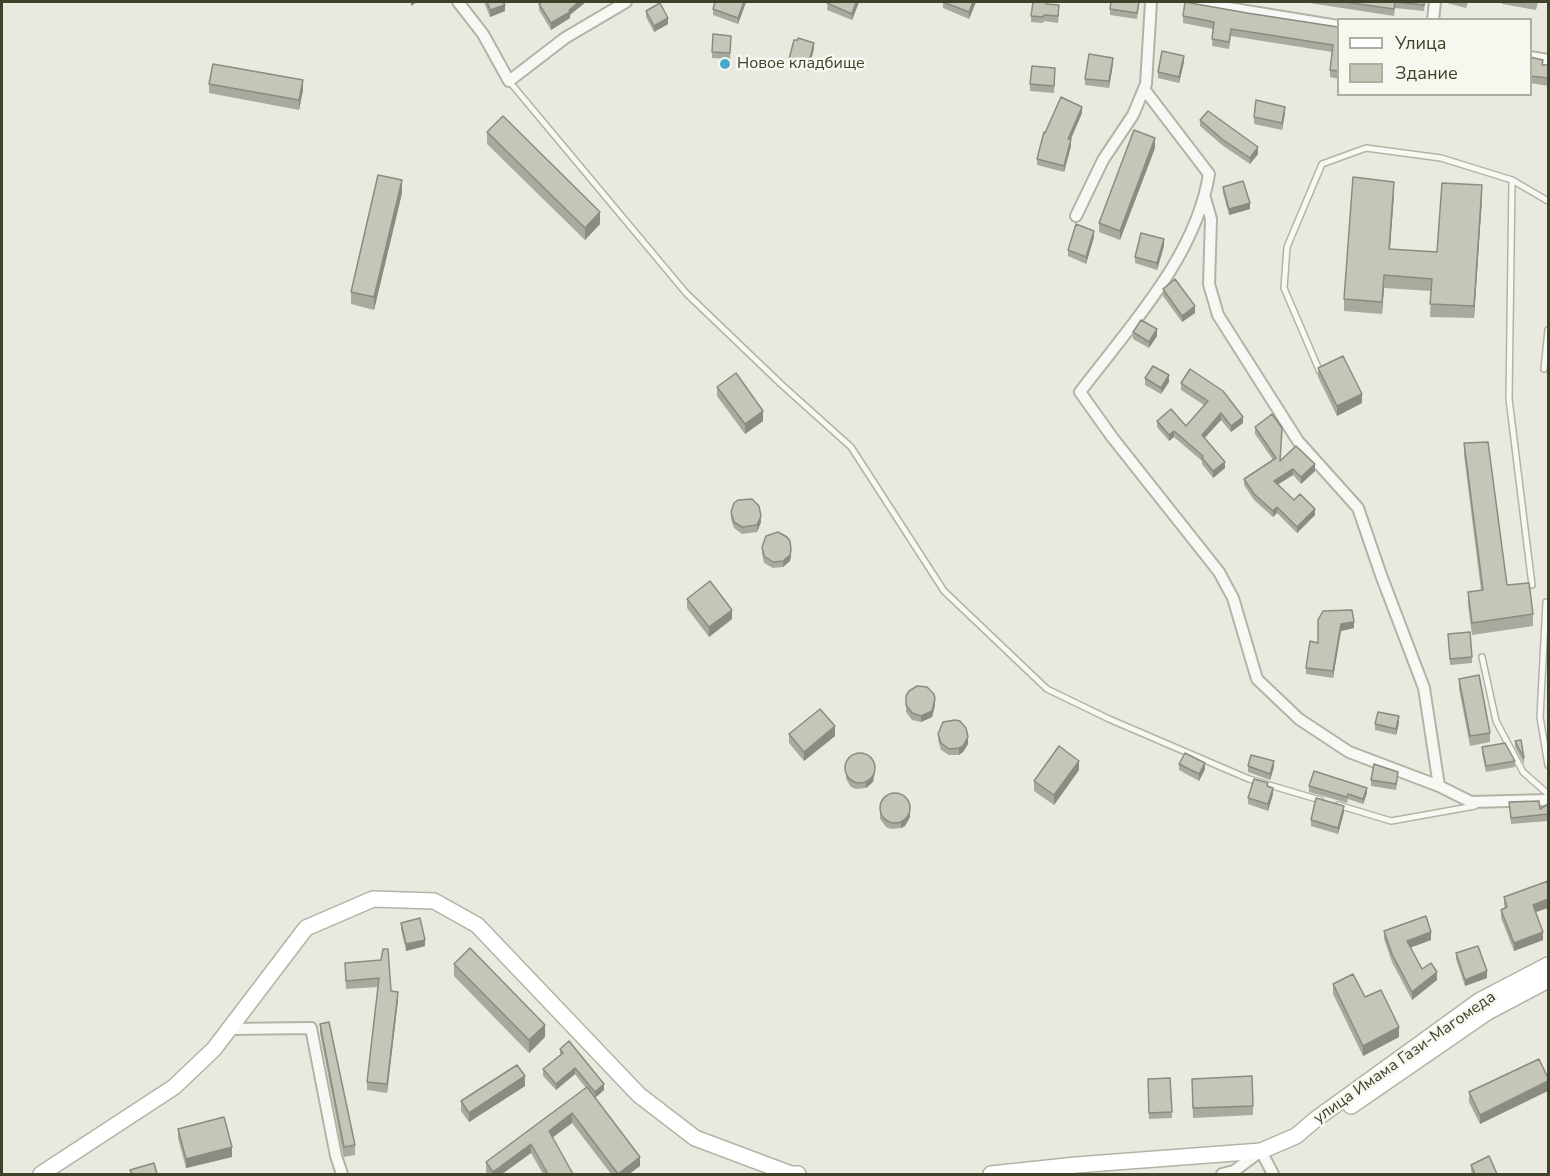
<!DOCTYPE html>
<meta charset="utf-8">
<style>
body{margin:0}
#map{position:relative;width:1550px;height:1176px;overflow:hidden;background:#e9e9e0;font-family:"Nunito Sans",sans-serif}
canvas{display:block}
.frame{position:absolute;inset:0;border:3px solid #404129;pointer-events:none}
.legend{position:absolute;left:1337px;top:18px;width:195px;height:78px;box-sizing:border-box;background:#f7f7f0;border:2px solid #aeaea0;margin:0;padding:8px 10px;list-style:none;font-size:18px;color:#404129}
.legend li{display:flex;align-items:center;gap:12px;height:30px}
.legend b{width:30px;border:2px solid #aeaea0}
</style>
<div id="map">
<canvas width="1550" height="1176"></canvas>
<div class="frame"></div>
<ul class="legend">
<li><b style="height:8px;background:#fff"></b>Улица</li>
<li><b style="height:16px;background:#c5c6b8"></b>Здание</li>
</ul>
</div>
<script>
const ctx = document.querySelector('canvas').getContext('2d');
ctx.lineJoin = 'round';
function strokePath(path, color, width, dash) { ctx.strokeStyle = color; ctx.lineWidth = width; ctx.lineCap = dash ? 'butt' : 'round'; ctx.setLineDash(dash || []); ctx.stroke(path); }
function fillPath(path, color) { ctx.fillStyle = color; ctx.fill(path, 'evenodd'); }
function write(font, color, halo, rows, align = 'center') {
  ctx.font = font + ' "Nunito Sans",sans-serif'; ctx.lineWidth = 5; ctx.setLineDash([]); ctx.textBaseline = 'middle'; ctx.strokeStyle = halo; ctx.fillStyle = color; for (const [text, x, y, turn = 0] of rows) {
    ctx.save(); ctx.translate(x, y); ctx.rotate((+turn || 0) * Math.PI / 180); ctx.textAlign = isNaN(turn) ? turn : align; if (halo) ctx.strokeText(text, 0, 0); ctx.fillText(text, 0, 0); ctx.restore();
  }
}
const service = new Path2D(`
 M 509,81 L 686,293 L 782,385 L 851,447 L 944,591 L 1047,689 L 1109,719 L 1249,779 L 1320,800
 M 1544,369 L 1548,330
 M 1320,372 L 1284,288 L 1287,247 L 1322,164 L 1366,148 L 1441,158 L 1512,180
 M 1532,585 L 1509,399 L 1512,180 L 1548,201
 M 1546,602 L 1540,717 L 1548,765
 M 1482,657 L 1496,721 L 1523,772 L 1548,794
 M 1338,805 L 1391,821 L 1475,806`);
const minor = new Path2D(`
 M 458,2 L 483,34 L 509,81 L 565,38 L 626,2
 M 1192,2 L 1338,26
 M 1433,20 L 1435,2
 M 1530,57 L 1548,60
 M 1144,89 L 1209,174 C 1196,257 1129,327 1080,392 L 1112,437 L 1219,572 L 1233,598 L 1257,679 L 1299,719 L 1349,752 L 1439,786 L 1471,802 L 1548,800
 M 1205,198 L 1211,219 L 1209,284 L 1218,315 L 1298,441 L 1358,508 L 1381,575 L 1424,688 L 1439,786
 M 1076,216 L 1103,160 L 1133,115 L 1146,84 L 1151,2
 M 229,1029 L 311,1028 L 336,1156 L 342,1174
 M 1222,1174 L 1234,1171 L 1261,1151 L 1273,1174`);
const secondary = new Path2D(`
 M 1351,1106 L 1486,1013 L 1548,980
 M 41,1174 L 174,1087 L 214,1049 L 306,928 L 373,899 L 434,901 L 477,925 L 639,1095 L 695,1138 L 791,1174 L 798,1174
 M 991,1174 L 1076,1165 L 1261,1151 L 1296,1136 L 1316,1119 L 1479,1001 L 1548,965`);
const wall = new Path2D(`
 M 484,2 L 503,2 L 505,11 L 490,17 Z
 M 746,2 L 738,24 L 713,15 L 713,9 Z
 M 828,2 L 859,2 L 852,20 L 827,10 Z
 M 943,2 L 976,2 L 969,19 L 943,8 Z
 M 1303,2 L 1425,2 L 1424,11 L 1395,8 L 1394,16 Z
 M 1447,2 L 1468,2 L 1466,8 L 1447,3 Z
 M 1502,2 L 1538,2 L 1536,10 L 1502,4 Z
 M 539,4 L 570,15 L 570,18 L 551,30 L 539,10 Z
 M 1047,4 L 1059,11 L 1058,23 L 1044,21 L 1043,23 L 1031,22 L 1031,16 Z
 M 1139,6 L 1137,19 L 1110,15 L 1110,9 Z
 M 646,11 L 668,24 L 654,32 L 646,17 Z
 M 1247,13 L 1338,27 L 1338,79 L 1330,77 L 1330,70 L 1332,52 L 1231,36 L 1229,49 L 1212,46 L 1213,29 L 1183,23 L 1183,16 Z
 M 731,42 L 730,59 L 712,58 L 712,52 Z
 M 814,49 L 808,71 L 789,65 L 789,59 Z
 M 1530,57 L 1543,65 L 1548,65 L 1548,86 L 1530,83 Z
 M 1184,62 L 1179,83 L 1158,78 L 1158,72 Z
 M 1113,64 L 1109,88 L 1085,85 L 1085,79 Z
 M 1055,74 L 1054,93 L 1030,91 L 1030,84 Z
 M 209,84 L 303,90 L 299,110 L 209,93 Z
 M 1082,113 L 1071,139 L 1071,146 L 1064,172 L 1037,165 L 1037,159 L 1045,133 Z
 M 1285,113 L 1282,130 L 1254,124 L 1254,117 Z
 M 1200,120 L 1258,154 L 1250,164 L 1222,145 L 1200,126 Z
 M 487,132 L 600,224 L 585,240 L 487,144 Z
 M 1155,148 L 1120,240 L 1099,232 L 1099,223 Z
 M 1223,187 L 1250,209 L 1229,215 L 1223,193 Z
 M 402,193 L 374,310 L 351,304 L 351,292 Z
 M 1394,194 L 1390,249 L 1437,252 L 1482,198 L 1474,318 L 1430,317 L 1431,291 L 1384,288 L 1382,314 L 1344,311 L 1344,299 Z
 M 1094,237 L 1086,264 L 1068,256 L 1068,250 Z
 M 1164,246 L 1157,270 L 1135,263 L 1135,257 Z
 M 1163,289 L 1195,313 L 1182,322 L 1163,296 Z
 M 1133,332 L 1157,336 L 1149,348 L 1133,339 Z
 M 1318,368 L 1362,403 L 1337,416 L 1318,377 Z
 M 1145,378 L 1169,382 L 1161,394 L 1145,385 Z
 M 1181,383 L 1243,423 L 1231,432 L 1221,420 L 1204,438 L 1225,468 L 1213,478 L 1202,464 L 1202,461 L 1174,437 L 1169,441 L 1157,427 L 1157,421 L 1186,426 L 1204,405 L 1181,390 Z
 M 717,387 L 763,421 L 745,434 L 717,396 Z
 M 1255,427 L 1280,461 L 1315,471 L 1301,484 L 1293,475 L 1277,485 L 1294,500 L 1315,515 L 1297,533 L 1277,513 L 1273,517 L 1254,500 L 1244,485 L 1244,479 L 1273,460 L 1255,434 Z
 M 1464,443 L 1507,585 L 1533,614 L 1533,626 L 1472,635 L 1468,605 L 1468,592 L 1481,590 L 1464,455 Z
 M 731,512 L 761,522 L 757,532 L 742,534 L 734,528 L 731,519 Z
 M 762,547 L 791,556 L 790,561 L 783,567 L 773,568 L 764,563 L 762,553 Z
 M 687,599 L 732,619 L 709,637 L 687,608 Z
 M 1318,620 L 1354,628 L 1341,631 L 1333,678 L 1306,674 L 1306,668 L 1318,643 Z
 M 1448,634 L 1472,657 L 1472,663 L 1450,665 Z
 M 1459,679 L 1490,733 L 1490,742 L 1470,746 L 1459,689 Z
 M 906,696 L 935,705 L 932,717 L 921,722 L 912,720 L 906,712 Z
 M 1399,723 L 1396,735 L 1375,730 L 1375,724 Z
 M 789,734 L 835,736 L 804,761 L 789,743 Z
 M 938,734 L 968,744 L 963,752 L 959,755 L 949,755 L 941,750 L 938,740 Z
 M 1515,741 L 1524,758 L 1524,764 L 1515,747 Z
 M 1482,747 L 1515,761 L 1515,767 L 1486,772 L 1482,753 Z
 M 846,763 L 875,773 L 873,782 L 866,788 L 856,789 L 851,787 L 846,779 Z
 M 1179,764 L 1205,769 L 1199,781 L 1179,770 Z
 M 1248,766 L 1274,767 L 1270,780 L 1248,772 Z
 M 1079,770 L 1054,805 L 1034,791 L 1034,781 Z
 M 1398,779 L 1396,790 L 1371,786 L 1371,780 Z
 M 1309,786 L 1367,793 L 1363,804 L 1348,799 L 1347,803 L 1309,792 Z
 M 1273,794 L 1268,811 L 1248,804 L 1248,798 Z
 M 1509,802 L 1540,809 L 1548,804 L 1548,821 L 1511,824 Z
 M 880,812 L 910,817 L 905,826 L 901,828 L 891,829 L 886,827 L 880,819 Z
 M 1344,812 L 1338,834 L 1311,826 L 1311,820 Z
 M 1548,881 L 1548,908 L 1535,912 L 1543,940 L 1514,951 L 1501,918 L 1501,910 L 1505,908 L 1504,905 L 1504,897 Z
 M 401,923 L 425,946 L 406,951 L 401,929 Z
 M 1384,931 L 1431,940 L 1411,947 L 1422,969 L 1437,980 L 1412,1000 L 1392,962 L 1384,939 Z
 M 1456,953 L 1487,978 L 1465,986 L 1456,959 Z
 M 381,960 L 391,991 L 398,1000 L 387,1093 L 367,1090 L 367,1082 L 378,987 L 346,989 L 345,972 L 345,963 Z
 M 454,964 L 545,1037 L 529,1053 L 454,976 Z
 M 1333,984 L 1365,997 L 1399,1037 L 1363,1056 L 1333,994 Z
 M 320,1024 L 355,1145 L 355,1155 L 344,1157 L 343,1154 L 320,1033 Z
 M 560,1049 L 604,1090 L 595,1097 L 640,1166 L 629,1174 L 611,1174 L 572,1123 L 552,1138 L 573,1174 L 543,1174 L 531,1153 L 502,1174 L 488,1174 L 486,1172 L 486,1162 L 586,1088 L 575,1074 L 556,1090 L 543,1076 L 543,1069 L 560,1055 Z
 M 1170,1078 L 1172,1118 L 1149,1119 L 1148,1079 Z
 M 1548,1078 L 1480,1124 L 1469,1102 L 1469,1092 Z
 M 525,1086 L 469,1122 L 461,1111 L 461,1101 Z
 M 1192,1088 L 1253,1106 L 1253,1115 L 1193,1118 Z
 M 178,1129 L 232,1157 L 186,1168 L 178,1138 Z
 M 1471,1165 L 1497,1174 L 1472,1174 L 1471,1171 Z`);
const shadedWall = new Path2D(`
 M 411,2 L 417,2 L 411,6 Z
 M 579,2 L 586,2 L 570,15 L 570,18 L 551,30 L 551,23 Z
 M 744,2 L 746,2 L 738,24 L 738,18 Z
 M 856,2 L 859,2 L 852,20 L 852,14 Z
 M 973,2 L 976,2 L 969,19 L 969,12 Z
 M 505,5 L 505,11 L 490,17 L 490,10 Z
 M 668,18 L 668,24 L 654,32 L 654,26 Z
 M 814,43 L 814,49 L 808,71 L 808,65 Z
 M 1184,56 L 1184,62 L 1179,83 L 1179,77 Z
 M 1113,58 L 1113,64 L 1109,88 L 1109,81 Z
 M 303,80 L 303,90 L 299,110 L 299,100 Z
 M 1082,107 L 1082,113 L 1068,145 L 1068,139 Z
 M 1285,107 L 1285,113 L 1282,130 L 1282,123 Z
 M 1155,138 L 1155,148 L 1120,240 L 1120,231 Z
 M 1071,139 L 1071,146 L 1064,172 L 1064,166 Z
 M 1258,147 L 1258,154 L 1250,164 L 1250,158 Z
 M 402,180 L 402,193 L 374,310 L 374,297 Z
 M 1394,182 L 1394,194 L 1389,262 L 1389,249 Z
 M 1482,185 L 1482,198 L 1474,318 L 1474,306 Z
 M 1250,203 L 1250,209 L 1229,215 L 1229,209 Z
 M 600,212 L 600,224 L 585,240 L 585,228 Z
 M 1094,231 L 1094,237 L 1086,264 L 1086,257 Z
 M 1164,239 L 1164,246 L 1157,270 L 1157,263 Z
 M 1384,275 L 1384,288 L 1382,314 L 1382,302 Z
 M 1195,306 L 1195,313 L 1182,322 L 1182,316 Z
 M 1157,329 L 1157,336 L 1149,348 L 1149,342 Z
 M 1169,375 L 1169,382 L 1161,394 L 1161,388 Z
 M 1362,394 L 1362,403 L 1337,416 L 1337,406 Z
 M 763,411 L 763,421 L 745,434 L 745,424 Z
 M 1221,413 L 1221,420 L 1202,441 L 1202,435 Z
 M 1243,417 L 1243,423 L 1231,432 L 1231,426 Z
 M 1174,431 L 1174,437 L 1169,441 L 1169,435 Z
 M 1225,462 L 1225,468 L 1213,478 L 1213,471 Z
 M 1315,464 L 1315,471 L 1301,484 L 1301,477 Z
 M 1293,469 L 1293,475 L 1274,487 L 1274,481 Z
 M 1277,507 L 1277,513 L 1273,517 L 1273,511 Z
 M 1315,509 L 1315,515 L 1297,533 L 1297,527 Z
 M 761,516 L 761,522 L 757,532 L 757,525 Z
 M 791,550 L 791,556 L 790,561 L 783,567 L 783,561 Z
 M 732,610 L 732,619 L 709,637 L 709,627 Z
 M 1354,622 L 1354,628 L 1341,631 L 1333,678 L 1333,671 L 1341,624 Z
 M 935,699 L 935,705 L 932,717 L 921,722 L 921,716 Z
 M 1399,716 L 1399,723 L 1396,735 L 1396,729 Z
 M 835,726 L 835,736 L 804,761 L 804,752 Z
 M 968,737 L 968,744 L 963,752 L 959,755 L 959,748 Z
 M 1079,761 L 1079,770 L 1054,805 L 1054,795 Z
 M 1274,761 L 1274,767 L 1270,780 L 1270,774 Z
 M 1205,763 L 1205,769 L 1199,781 L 1199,774 Z
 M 875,766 L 873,782 L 866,788 L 866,782 Z
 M 1273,788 L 1273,794 L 1268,811 L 1268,804 Z
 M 1367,788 L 1367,793 L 1363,804 L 1363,799 Z
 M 1344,806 L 1344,812 L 1338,834 L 1338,828 Z
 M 910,811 L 910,817 L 905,826 L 901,828 L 901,822 Z
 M 1548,899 L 1548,908 L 1533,913 L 1533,905 Z
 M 1431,932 L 1431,940 L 1407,949 L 1407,941 Z
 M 1543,932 L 1543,940 L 1514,951 L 1514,943 Z
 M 425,940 L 425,946 L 406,951 L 406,944 Z
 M 1487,971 L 1487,978 L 1465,986 L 1465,980 Z
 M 1437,972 L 1437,980 L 1412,1000 L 1412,992 Z
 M 398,992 L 398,1000 L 387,1093 L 387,1084 Z
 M 545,1025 L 545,1037 L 529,1053 L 529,1040 Z
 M 1399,1027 L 1399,1037 L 1363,1056 L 1363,1046 Z
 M 575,1068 L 575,1074 L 556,1090 L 556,1084 Z
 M 525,1076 L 525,1086 L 469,1122 L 469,1113 Z
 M 1548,1081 L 1548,1091 L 1480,1124 L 1480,1115 Z
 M 604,1084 L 604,1090 L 595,1098 L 595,1092 Z
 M 572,1113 L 572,1123 L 549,1140 L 549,1131 Z
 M 531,1144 L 531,1153 L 502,1174 L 493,1174 L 493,1172 Z
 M 232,1147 L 232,1157 L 186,1168 L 186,1159 Z
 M 640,1157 L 640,1166 L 629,1174 L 618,1174 Z`);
const building = new Path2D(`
 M 487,2 L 503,2 L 505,5 L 490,10 Z
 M 542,2 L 579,2 L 569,10 L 570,12 L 551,23 L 539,4 Z
 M 715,2 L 744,2 L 738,18 L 713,9 Z
 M 828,2 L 856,2 L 852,14 L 827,3 Z
 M 943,2 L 973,2 L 969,12 Z
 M 1033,2 L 1047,2 L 1046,4 L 1059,5 L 1058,16 L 1044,15 L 1043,17 L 1031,16 Z
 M 1111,2 L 1139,2 L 1137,13 L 1110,9 Z
 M 1185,2 L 1247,13 L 1338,27 L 1338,71 L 1330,70 L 1333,45 L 1231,29 L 1229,42 L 1212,39 L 1214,22 L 1183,16 Z
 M 1345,2 L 1395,2 L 1394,9 Z
 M 1396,2 L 1424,2 L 1424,5 Z
 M 660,3 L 668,18 L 654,26 L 646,11 Z
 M 713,34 L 731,36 L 730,53 L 712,52 Z
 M 798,38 L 814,43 L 808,65 L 789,59 L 794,40 L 798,40 Z
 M 1162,51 L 1184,56 L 1179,77 L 1158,72 Z
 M 1089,54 L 1113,58 L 1109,81 L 1085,79 Z
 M 1530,57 L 1543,60 L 1542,65 L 1548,65 L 1548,78 L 1530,76 Z
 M 213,64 L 303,80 L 299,100 L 209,84 Z
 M 1032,66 L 1055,68 L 1054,86 L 1030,84 Z
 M 1061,97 L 1082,107 L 1068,139 L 1071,139 L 1064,166 L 1037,159 L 1044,132 L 1045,133 Z
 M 1256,100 L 1285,107 L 1282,123 L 1254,117 Z
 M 1208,111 L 1258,147 L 1250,158 L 1222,139 L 1200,120 Z
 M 503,116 L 600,212 L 585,228 L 487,132 Z
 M 1134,130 L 1155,138 L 1120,231 L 1099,223 Z
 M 378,175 L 402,180 L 374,297 L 351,292 Z
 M 1353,177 L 1394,182 L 1389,249 L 1437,252 L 1442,183 L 1482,185 L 1474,306 L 1430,304 L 1432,279 L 1384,275 L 1382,302 L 1344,299 Z
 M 1243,181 L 1250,203 L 1229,209 L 1223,187 Z
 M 1076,224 L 1094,231 L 1086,257 L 1068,250 Z
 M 1141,233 L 1164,239 L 1157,263 L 1135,257 Z
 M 1175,279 L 1195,306 L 1182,316 L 1163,289 Z
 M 1141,320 L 1157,329 L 1149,342 L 1133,332 Z
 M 1343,356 L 1362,394 L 1337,406 L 1318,368 Z
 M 1153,366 L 1169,375 L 1161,388 L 1145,378 Z
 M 1190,369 L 1223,391 L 1243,417 L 1231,426 L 1221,413 L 1202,435 L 1225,462 L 1213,471 L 1202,458 L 1203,456 L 1174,431 L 1169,435 L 1157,421 L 1171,409 L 1186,426 L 1208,401 L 1181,383 Z
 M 736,373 L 763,411 L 745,424 L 717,387 Z
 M 1272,414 L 1282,428 L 1280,461 L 1296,446 L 1315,464 L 1301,477 L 1293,469 L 1274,481 L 1294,500 L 1300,494 L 1315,509 L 1297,527 L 1277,507 L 1273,511 L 1254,494 L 1244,479 L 1276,458 L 1255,427 Z
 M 1488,442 L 1507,585 L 1529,583 L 1533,614 L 1472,623 L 1468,592 L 1483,590 L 1464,443 Z
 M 752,499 L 759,506 L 761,516 L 757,525 L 742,527 L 734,522 L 731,512 L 734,503 L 738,500 Z
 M 778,532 L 787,537 L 790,541 L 791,550 L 790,555 L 783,561 L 773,562 L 764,556 L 762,547 L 766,536 Z
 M 710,581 L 732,610 L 709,627 L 687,599 Z
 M 1352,610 L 1354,622 L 1341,624 L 1333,671 L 1306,668 L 1310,641 L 1318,643 L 1318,620 L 1323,611 Z
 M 1470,632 L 1472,657 L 1450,659 L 1448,634 Z
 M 1479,675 L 1490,733 L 1470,736 L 1459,679 Z
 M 917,686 L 927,687 L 934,694 L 935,699 L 932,711 L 921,716 L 912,713 L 906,705 L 906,696 L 909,691 Z
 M 820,709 L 835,726 L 804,752 L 789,734 Z
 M 1378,712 L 1399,716 L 1396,729 L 1375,724 Z
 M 955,720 L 960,721 L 966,728 L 968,737 L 963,746 L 959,748 L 949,749 L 941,743 L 938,734 L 943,722 Z
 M 1521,740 L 1524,758 L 1515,741 Z
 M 1505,743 L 1515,761 L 1486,766 L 1482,747 Z
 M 1059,746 L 1079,761 L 1054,795 L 1034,781 Z
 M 1185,753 L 1205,763 L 1199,774 L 1179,764 Z
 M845 768a15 15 0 1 1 30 0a15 15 0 1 1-30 0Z
 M 1251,755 L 1274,761 L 1270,774 L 1248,766 Z
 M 1374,764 L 1398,772 L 1396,784 L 1371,780 Z
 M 1314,771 L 1367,788 L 1363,799 L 1348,794 L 1347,797 L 1309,786 Z
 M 1254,779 L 1268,783 L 1267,786 L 1273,788 L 1268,804 L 1248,798 Z
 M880 808a15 15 0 1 1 30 0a15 15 0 1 1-30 0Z
 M 1316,798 L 1344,806 L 1338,828 L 1311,820 Z
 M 1539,801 L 1540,809 L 1548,804 L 1548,814 L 1511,818 L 1509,802 Z
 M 1548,881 L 1548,899 L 1533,905 L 1543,932 L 1514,943 L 1501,910 L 1507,907 L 1504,897 Z
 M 1426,916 L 1431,932 L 1407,941 L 1422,969 L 1431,963 L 1437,972 L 1412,992 L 1392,954 L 1384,931 Z
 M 420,918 L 425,940 L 406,944 L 401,923 Z
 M 1478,946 L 1487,971 L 1465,980 L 1456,953 Z
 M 470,948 L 545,1025 L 529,1040 L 454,964 Z
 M 383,949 L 388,949 L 391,991 L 398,992 L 387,1084 L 367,1082 L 379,978 L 346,981 L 345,963 L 381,960 Z
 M 1353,974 L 1365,997 L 1381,990 L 1399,1027 L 1363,1046 L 1333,984 Z
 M 329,1022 L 355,1145 L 344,1147 L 320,1024 Z
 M 569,1041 L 604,1084 L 595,1092 L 575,1068 L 556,1084 L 543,1069 L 563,1053 L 560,1049 Z
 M 1539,1059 L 1548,1078 L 1548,1081 L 1480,1115 L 1469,1092 Z
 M 517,1065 L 525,1076 L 469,1113 L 461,1101 Z
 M 1252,1076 L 1253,1106 L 1193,1108 L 1192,1079 Z
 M 1170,1078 L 1172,1112 L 1149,1113 L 1148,1079 Z
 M 587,1087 L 640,1157 L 618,1174 L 572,1113 L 549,1131 L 573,1174 L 548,1174 L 531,1144 L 493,1172 L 486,1162 Z
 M 224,1117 L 232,1147 L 186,1159 L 178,1129 Z
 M 1489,1156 L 1497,1174 L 1475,1174 L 1471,1165 Z
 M 154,1163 L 157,1174 L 132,1174 L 130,1170 Z`);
const markers = [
 [725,64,6,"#45a9cf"]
];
const poiNames = [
 ["Новое кладбище",737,64]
];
const streetNames = [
 ["улица Имама Гази-Магомеда",1405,1058,-35]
];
strokePath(service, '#b3b3a5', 8);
strokePath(minor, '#b3b3a5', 14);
strokePath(secondary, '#b3b3a5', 18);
strokePath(service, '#f7f8f3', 5);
strokePath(minor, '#f7f8f3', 10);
strokePath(secondary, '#fff', 15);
fillPath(wall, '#a9aa9e');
fillPath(shadedWall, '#8a8b81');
fillPath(building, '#c5c6b8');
strokePath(building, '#8a8b81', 1.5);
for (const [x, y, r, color] of markers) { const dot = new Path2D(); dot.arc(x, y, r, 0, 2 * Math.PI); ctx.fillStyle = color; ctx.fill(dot); strokePath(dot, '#f7f7f0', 2); }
write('16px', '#404129', '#f7f7f0', poiNames, 'left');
write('16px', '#404129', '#f7f7f0', streetNames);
</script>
